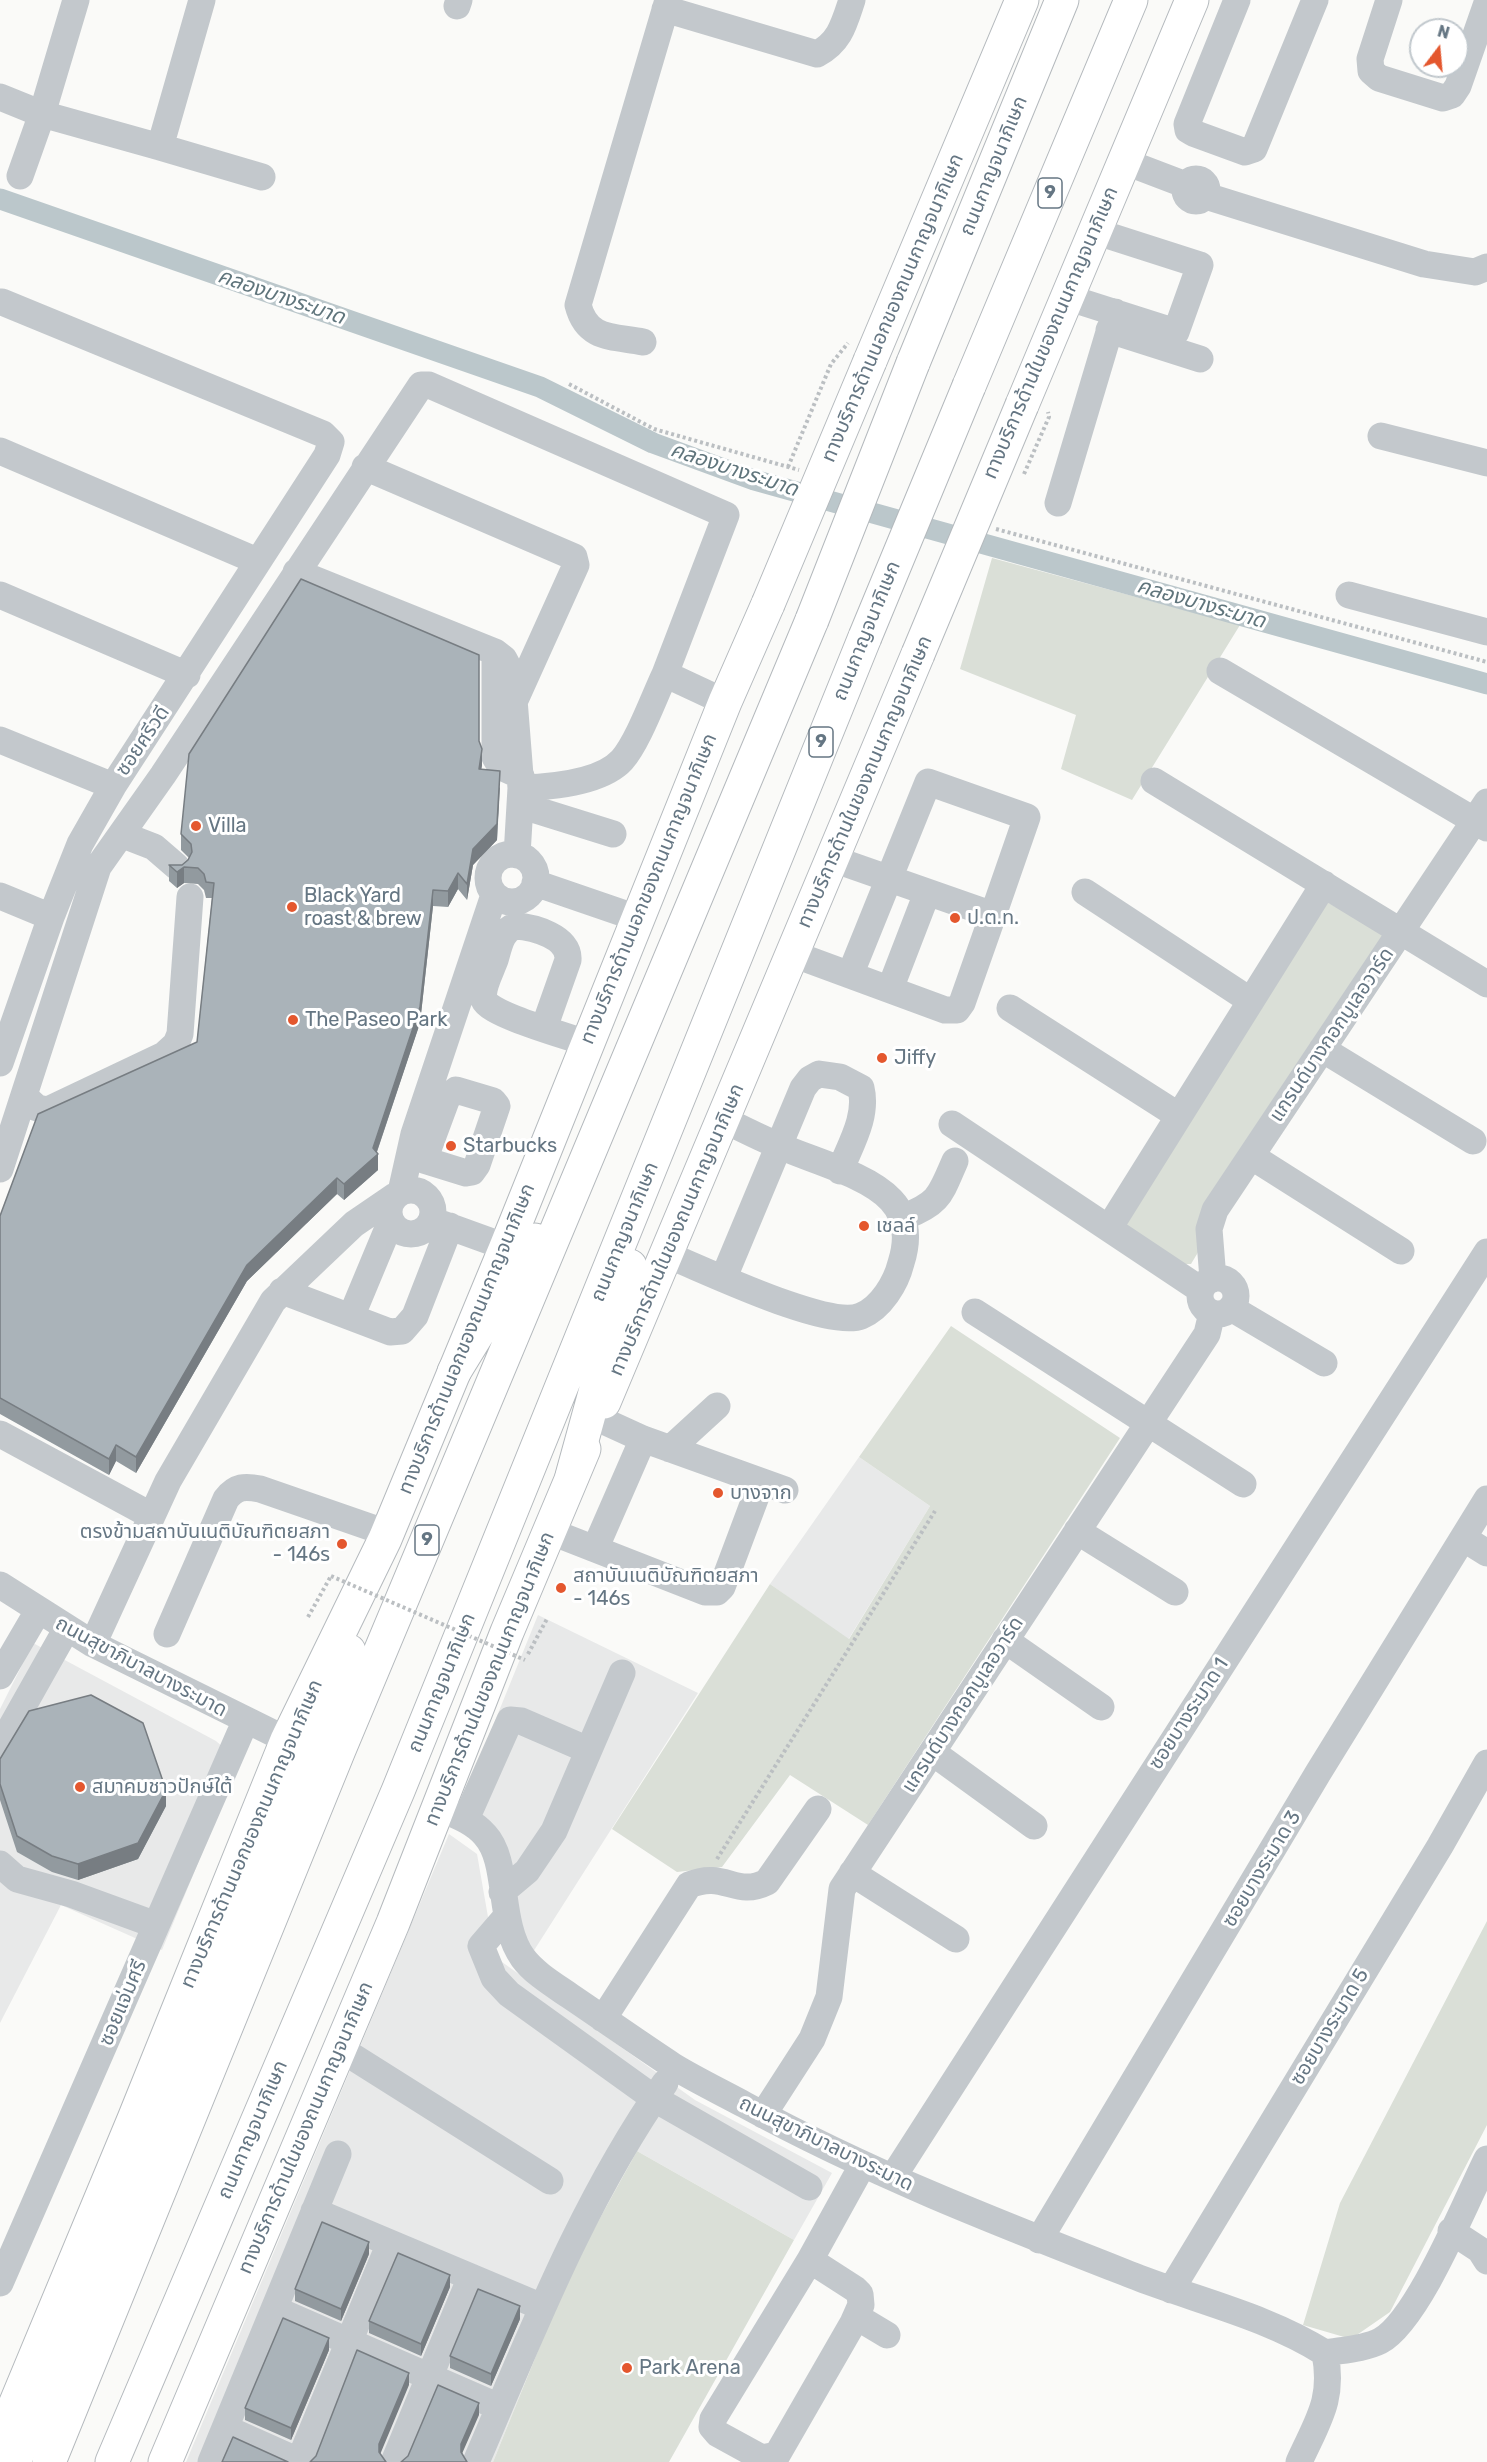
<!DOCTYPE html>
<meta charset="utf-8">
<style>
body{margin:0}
#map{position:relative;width:1487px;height:2462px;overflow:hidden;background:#fafaf8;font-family:Rubik,sans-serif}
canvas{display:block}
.north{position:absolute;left:1409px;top:18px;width:60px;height:60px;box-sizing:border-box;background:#fff;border:2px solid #c1c8cd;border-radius:50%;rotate:16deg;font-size:16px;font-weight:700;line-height:24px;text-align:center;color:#657683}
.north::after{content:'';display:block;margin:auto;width:21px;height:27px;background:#e4572e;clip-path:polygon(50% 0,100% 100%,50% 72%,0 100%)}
</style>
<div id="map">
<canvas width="1487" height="2462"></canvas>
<div class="north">N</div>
</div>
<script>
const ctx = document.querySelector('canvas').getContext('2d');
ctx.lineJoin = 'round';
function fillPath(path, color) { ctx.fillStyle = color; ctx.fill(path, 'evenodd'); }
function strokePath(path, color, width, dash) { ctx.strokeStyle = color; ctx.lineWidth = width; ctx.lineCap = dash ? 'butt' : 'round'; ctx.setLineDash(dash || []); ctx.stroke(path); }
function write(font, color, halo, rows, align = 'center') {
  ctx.font = font + ' Rubik,"Noto Sans Thai",sans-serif'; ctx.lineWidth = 6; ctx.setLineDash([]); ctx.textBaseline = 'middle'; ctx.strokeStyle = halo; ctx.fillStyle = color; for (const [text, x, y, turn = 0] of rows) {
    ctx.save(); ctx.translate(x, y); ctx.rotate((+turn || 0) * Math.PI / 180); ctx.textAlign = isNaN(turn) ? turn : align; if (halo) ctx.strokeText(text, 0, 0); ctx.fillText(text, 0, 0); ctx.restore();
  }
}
const built = new Path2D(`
 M 859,1457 L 930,1506 L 848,1640 L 770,1584 Z
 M 538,1615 L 698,1693 L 533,1952 L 462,1802 Z
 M 33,1643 L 216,1741 L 240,1762 L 162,1950 L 61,1905 L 0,2023 L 0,1709 Z
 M 449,1834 L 477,1854 L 495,1957 L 695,2100 L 832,2173 L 794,2240 L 637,2151 L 569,2274 L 493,2462 L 186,2462 Z`);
const green = new Path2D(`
 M 992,558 L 1240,625 L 1132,800 L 1061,769 L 1076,715 L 960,669 Z
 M 1325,901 L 1388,936 L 1191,1264 L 1176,1264 L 1123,1227 Z
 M 951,1326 L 1120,1438 L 868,1825 L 790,1775 L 722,1867 L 677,1872 L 612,1829 L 770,1584 L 849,1639 L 930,1506 L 859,1457 Z
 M 1487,1921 L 1487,2125 L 1390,2312 L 1351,2339 L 1303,2325 L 1340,2203 Z
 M 637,2151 L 794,2240 L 669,2462 L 493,2462 L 569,2274 Z`);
const canal = new Path2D(`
 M 0,199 L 540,387 L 653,443 L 754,480 L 1487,684`);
const path = new Path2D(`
 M 569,384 L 654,429 L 799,470
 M 788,467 L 831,364 L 848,343
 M 1024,474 L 1049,417 L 1048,412
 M 996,529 L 1487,662
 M 308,1617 L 331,1576
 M 528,1654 L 548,1617
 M 717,1859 L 935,1511`);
const minor = new Path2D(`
 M 202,0 L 160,147 L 262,177
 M 1237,0 L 1187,124 L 1188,130 L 1193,133 L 1245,152 L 1254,149 L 1315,0
 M 1389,0 L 1370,59 L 1371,71 L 1379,78 L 1443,98 L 1452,95 L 1458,86 L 1487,3
 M 457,6 L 459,0
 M 665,9 L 817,54 C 840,42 844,24 852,0
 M 0,97 L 42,114 L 76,0
 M 1123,161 L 1186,185
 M 20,176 L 42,114 L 160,147
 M1185 190a11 11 0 1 1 22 0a11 11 0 1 1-22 0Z
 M 1206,196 L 1424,264 L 1475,272 L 1487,267
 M 1066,297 L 1176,332 L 1200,265 L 1094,231
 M 1109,330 L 1200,359
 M 643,342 C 612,336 587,340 578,305 L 668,0
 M 1381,436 L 1487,463
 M 0,451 L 257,561
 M 365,467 L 574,557 L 576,565 L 515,700
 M 1058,503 L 1115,312
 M 296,572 L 495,652 L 504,659 L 512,674 L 521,788 L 517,855
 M 0,595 L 187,675
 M 1349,595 L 1487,632
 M 495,656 L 495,757 L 501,767 L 521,776
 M 1220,671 L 1487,828
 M 0,740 L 113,786
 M 1154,781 L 1487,984
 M 521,788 C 550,787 601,783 622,760 C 638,742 654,697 665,674
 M 520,805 L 613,834
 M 123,835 L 154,847 L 176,866
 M488 878a24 24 0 1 1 48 0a24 24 0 1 1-48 0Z
 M 535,883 L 637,918
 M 1085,892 L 1251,1001
 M 0,896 L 51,917
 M 793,954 L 945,1010 L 957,1010 L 962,1003 L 993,915 L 833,859
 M 850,975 L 928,782 L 1027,817 L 993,915
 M 890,989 L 927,893
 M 1010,1008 L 1179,1116
 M 544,1028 L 568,960 C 570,937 534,927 515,926 C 501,931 499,947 495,960 C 491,971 481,989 484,1000 C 490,1015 568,1036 586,1043
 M 1322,1049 L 1473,1141
 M 0,1063 L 51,917 L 80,844 L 113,786 L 327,455 L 331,442 L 323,434 L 2,302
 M 456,1090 L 493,1101 L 497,1106 L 477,1165 L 472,1172 L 466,1173 L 424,1160 L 447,1098 Z
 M 25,1097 L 37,1108 L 48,1110 L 164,1055 L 176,1044 L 180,1034 L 190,897
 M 952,1124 L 1201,1290
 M 1251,1156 L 1401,1251
 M 0,1169 L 98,867 L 163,775 L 421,385 L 429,385 L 726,515 L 665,674 L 725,702
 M389 1212a22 22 0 1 1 44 0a22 22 0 1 1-44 0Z
 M 401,1192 L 414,1134 L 494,895
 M 904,1217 C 940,1203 940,1195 955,1161
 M 434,1221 L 506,1247
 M 1109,1228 L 1324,884
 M 665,1254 C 703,1269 828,1330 861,1316 C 881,1308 896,1283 901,1263 C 908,1241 908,1218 891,1200 C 868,1175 814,1161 782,1147 C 762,1139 743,1129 724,1120
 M 724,1277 L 803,1088 L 810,1079 L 819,1074 L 840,1077 L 861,1088 C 868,1117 850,1145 840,1171
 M1200 1296a18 18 0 1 1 36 0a18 18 0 1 1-36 0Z
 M 1213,1279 L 1209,1229 L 1215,1210 L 1487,802
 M 282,1291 L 390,1332 L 402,1331 L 415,1316 L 450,1226
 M 1231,1308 L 1324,1363
 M 975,1312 L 1243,1484
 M 351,1317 L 391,1221
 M 597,1418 L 643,1439 L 785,1490
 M 0,1434 L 152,1516
 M 670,1449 L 717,1406
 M 549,1531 L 705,1592 L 717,1592 L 722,1587 L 761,1483
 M 1077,1531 L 1175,1592
 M 1463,1538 L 1487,1553
 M 595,1549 L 643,1439
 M 0,1585 L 93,1644 L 287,1740
 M 167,1634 L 226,1499 C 236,1486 245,1486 260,1489 L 387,1533
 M 1005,1640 L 1101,1707
 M 93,1644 L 168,1481 L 273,1301 L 354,1224 L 395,1196
 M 0,1676 L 38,1611
 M 0,1747 L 67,1628
 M 932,1752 L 1034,1826
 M 439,1808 C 455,1815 473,1821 485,1835 C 510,1862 497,1922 523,1958 C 534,1973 554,1985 570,1996 C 604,2019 638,2043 673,2066 C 696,2080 721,2092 745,2105 C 871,2174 1006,2226 1139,2278 C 1202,2302 1268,2317 1325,2353
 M 466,1819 L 510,1720 L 521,1721 L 588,1750
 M 0,1864 L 17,1879 L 71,1894 L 156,1925
 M 852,1873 L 956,1939
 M 502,1892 L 527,1871 L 554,1831 L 622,1673
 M 506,1917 L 481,1946 L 494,1978 L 509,1994 L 655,2099 L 809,2187
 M 603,2019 L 689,1885 C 725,1870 735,1898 767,1882 L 818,1809
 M 339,2048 L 550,2181
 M 763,2115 L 812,2039 L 829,1997 L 842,1889 L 1207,1334 L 1212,1313
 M 893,2177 L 1487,1252
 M 314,2211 L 542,2307
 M 1451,2231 L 1480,2250 L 1487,2261
 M 1039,2240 L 1318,1773 L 1487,1499
 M 810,2260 L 855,2289 L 860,2294 L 861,2305 L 853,2323 L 777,2455 L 762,2458 L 718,2434 L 712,2427 L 713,2419 L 810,2260 L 863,2164
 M 0,2283 L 245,1722
 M 1171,2290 L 1440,1846 L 1487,1763
 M 274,2309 L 499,2407
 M 857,2317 L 887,2335
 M 1325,2353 C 1342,2350 1364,2349 1380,2341 C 1418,2321 1466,2201 1487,2159
 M 225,2428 L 301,2462
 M 211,2462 L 338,2154
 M 299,2462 L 390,2243
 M 394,2462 L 471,2277
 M 476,2462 C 532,2332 583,2200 665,2083
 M 1299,2462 C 1318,2420 1334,2400 1325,2353`);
const major = new Path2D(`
 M 870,361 L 1022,0
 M 1022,405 L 1192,0
 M 604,1402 L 918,654
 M 0,2441 L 134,2119 L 287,1740 L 385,1539 L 506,1247 L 725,702 L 768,604
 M 14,2462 L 221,1985 L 315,1754 L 349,1651
 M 165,2462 L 393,1923 L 507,1632 L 584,1449`);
const highway = new Path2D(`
 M 913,363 L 1062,0
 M 969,386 L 1131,0
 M 454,1372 L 535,1240
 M 572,1476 L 630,1266
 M 49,2462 L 339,1750 L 812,620
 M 112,2462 L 398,1791 L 865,637`);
const pathBridge = new Path2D(`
 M 331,1576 L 525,1660`);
const majorBridge = new Path2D(`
 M 768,604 L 870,361
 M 918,654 L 1022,405`);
const highwayBridge = new Path2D(`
 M 812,620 L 913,363
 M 865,637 L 969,386`);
const wall = new Path2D(`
 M 479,741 L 482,765 L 481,769 L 500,788 L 497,840 L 473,865 L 467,900 L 458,889 L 448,907 L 433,906 L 420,1023 L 377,1152 L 378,1170 L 344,1200 L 337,1194 L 247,1281 L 136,1473 L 116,1461 L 109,1475 L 0,1414 L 0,1216 L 197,1042 L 212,898 L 206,898 L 204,890 L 198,884 L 184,883 L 177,888 L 169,881 L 169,865 L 182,865 L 189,858 L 181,850 L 181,834 Z
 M 0,1759 L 166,1806 L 138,1859 L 78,1880 L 52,1872 L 17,1852 L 0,1800 Z
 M 369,2254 L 341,2321 L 295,2301 L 295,2289 Z
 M 450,2287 L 421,2356 L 369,2333 L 369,2321 Z
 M 520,2319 L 491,2386 L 450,2368 L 450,2356 Z
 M 329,2350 L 291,2440 L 245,2420 L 245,2408 Z`);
const shadedWall = new Path2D(`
 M 482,749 L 482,765 L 479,785 L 479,769 Z
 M 500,771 L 497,840 L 473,865 L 467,900 L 467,884 L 473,849 Z
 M 184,867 L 184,883 L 177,888 L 177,872 Z
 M 458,873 L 458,889 L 448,907 L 448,891 Z
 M 433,890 L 433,906 L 420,1023 L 375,1157 L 378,1154 L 378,1170 L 344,1200 L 344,1184 L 373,1148 Z
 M 337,1178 L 337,1194 L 247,1281 L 136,1473 L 136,1457 L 247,1265 Z
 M 116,1445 L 116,1461 L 109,1475 L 109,1459 Z
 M 166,1790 L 166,1806 L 138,1859 L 78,1880 L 78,1864 Z
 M 369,2242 L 369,2254 L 341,2321 L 341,2309 Z
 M 450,2275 L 450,2287 L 421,2356 L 421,2344 Z
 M 520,2306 L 520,2319 L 491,2386 L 491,2374 Z
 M 329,2338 L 329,2350 L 291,2440 L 291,2428 Z
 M 409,2373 L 409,2385 L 379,2457 L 379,2444 Z
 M 479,2403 L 479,2415 L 461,2456 L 461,2444 Z`);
const building = new Path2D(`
 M 301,579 L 479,655 L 479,741 L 482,749 L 479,769 L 500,771 L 497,824 L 473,849 L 467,884 L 458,873 L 448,891 L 433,890 L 420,1007 L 373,1148 L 378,1154 L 344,1184 L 337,1178 L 247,1265 L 136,1457 L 116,1445 L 109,1459 L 0,1398 L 0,1216 L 38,1114 L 197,1042 L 214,883 L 206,882 L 204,874 L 198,868 L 184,867 L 177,872 L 169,865 L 182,865 L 188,860 L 192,852 L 191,844 L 181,834 L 189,754 Z
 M 91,1695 L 143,1723 L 166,1790 L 138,1843 L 78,1864 L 52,1856 L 17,1836 L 0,1784 L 0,1759 L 29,1711 Z
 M 322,2222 L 369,2242 L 341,2309 L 295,2289 Z
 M 398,2253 L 450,2275 L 421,2344 L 369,2321 Z
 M 478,2289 L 520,2306 L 491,2374 L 450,2356 Z
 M 283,2318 L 329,2338 L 291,2428 L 245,2408 Z
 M 357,2350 L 409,2373 L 379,2444 L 379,2452 L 386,2462 L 310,2462 L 316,2456 Z
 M 438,2385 L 479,2403 L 461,2444 L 461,2452 L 467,2462 L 401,2462 L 408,2456 Z
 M 233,2437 L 288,2462 L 222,2462 Z`);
const markers = [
 [196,826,6,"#e4572e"],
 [292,907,6,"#e4572e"],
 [955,918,6,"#e4572e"],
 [293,1020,6,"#e4572e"],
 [882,1058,6,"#e4572e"],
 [451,1146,6,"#e4572e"],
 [864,1226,6,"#e4572e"],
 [718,1493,6,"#e4572e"],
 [342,1544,6,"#e4572e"],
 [561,1588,6,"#e4572e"],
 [80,1787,6,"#e4572e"],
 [627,2368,6,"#e4572e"]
];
const shields = [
 [1050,193,24],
 [821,742,24],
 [427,1540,24]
];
const shieldNames = [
 ["9",1050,193],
 ["9",821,742],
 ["9",427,1540]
];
const streetNames = [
 ["ถนนกาญจนาภิเษก",994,166,-68],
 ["ทางบริการด้านนอกของถนนกาญจนาภิเษก",893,308,-67],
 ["ทางบริการด้านในของถนนกาญจนาภิเษก",1051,333,-67],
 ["ถนนกาญจนาภิเษก",867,631,-68],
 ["ซอยศรีวดี",143,741,-56],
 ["ทางบริการด้านในของถนนกาญจนาภิเษก",865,782,-67],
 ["ทางบริการด้านนอกของถนนกาญจนาภิเษก",649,889,-68],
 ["แกรนด์บางกอกบูเลอวาร์ด",1332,1035,-56],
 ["ทางบริการด้านในของถนนกาญจนาภิเษก",677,1230,-67],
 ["ถนนกาญจนาภิเษก",625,1232,-68],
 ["ทางบริการด้านนอกของถนนกาญจนาภิเษก",467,1339,-68],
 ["ถนนสุขาภิบาลบางระมาด",141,1667,28],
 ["ทางบริการด้านในของถนนกาญจนาภิเษก",490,1679,-68],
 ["ถนนกาญจนาภิเษก",442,1683,-68],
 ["แกรนด์บางกอกบูเลอวาร์ด",963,1705,-57],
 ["ซอยบางระมาด 1",1189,1714,-57],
 ["ทางบริการด้านนอกของถนนกาญจนาภิเษก",252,1834,-67],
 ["ซอยบางระมาด 3",1262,1869,-59],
 ["ซอยแจ่มศรี",123,2003,-67],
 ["ซอยบางระมาด 5",1330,2027,-59],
 ["ทางบริการด้านในของถนนกาญจนาภิเษก",306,2128,-67],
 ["ถนนกาญจนาภิเษก",253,2130,-67],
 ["ถนนสุขาภิบาลบางระมาด",826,2144,26]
];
const poiNames = [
 ["Villa",208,826],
 ["Black Yard",304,896],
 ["roast & brew",304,919],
 ["ป.ต.ท.",967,918],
 ["The Paseo Park",305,1020],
 ["Jiffy",894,1058],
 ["Starbucks",463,1146],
 ["เชลล์",876,1226],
 ["บางจาก",730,1493],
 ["ตรงข้ามสถาบันเนติบัณฑิตยสภา",330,1532,"right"],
 ["- 146ร",330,1555,"right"],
 ["สถาบันเนติบัณฑิตยสภา",573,1576],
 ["- 146ร",573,1599],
 ["สมาคมชาวปักษ์ใต้",92,1787],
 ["Park Arena",639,2368]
];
const waterNames = [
 ["คลองบางระมาด",281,297,19],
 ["คลองบางระมาด",734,470,18],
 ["คลองบางระมาด",1201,604,16]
];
fillPath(built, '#e8e9e9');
fillPath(green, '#dadfd7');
strokePath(canal, '#bbc7cb', 21);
strokePath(major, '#b5babe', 35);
strokePath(highway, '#b4b9bd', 35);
strokePath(path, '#bbbfc2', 4, [3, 3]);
strokePath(minor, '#c3c8cc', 27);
strokePath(major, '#fff', 33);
strokePath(highway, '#fff', 33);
strokePath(majorBridge, '#b5babe', 35, []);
strokePath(highwayBridge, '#b4b9bd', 35, []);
strokePath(pathBridge, '#bbbfc2', 4, [3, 3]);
strokePath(majorBridge, '#fff', 33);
strokePath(highwayBridge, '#fff', 33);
fillPath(wall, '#929a9f');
fillPath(shadedWall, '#777d82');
fillPath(building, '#aab3b9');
strokePath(building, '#777d82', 1.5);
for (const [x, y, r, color] of markers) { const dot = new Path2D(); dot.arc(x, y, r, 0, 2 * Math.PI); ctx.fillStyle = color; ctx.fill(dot); strokePath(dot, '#fff', 2); }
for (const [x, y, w] of shields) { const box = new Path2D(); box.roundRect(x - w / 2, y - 15, w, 30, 4.5); ctx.fillStyle = '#fff'; ctx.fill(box); strokePath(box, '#657683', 1.5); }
write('bold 18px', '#657683', null, shieldNames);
write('20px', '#657683', '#fff', streetNames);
write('20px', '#657683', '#fff', poiNames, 'left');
write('italic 21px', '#60757c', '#fff', waterNames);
</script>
